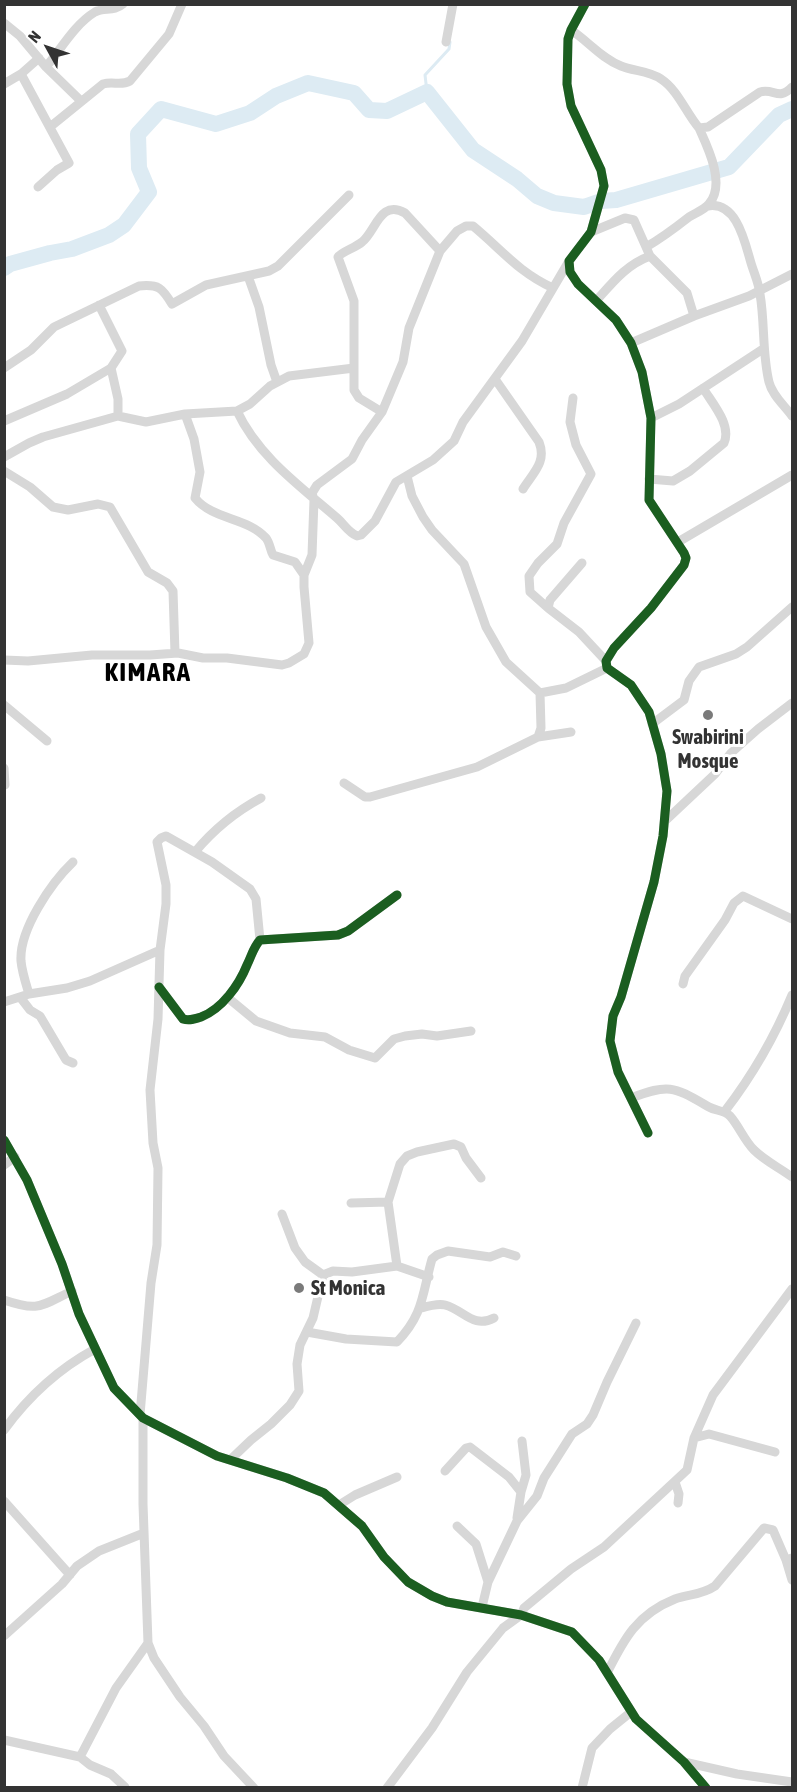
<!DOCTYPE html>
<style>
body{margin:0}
#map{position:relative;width:797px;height:1792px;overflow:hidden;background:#fff;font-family:"Asap Condensed",sans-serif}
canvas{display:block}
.frame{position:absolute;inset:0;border:6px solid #333;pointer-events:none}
.north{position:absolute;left:18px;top:18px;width:60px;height:60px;-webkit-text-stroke:4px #fff;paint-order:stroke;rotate:310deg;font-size:16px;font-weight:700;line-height:24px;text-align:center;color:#333}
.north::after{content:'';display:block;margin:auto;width:21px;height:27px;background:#333;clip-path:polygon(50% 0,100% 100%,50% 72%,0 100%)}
</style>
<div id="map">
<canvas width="797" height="1792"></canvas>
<div class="frame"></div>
<div class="north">N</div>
</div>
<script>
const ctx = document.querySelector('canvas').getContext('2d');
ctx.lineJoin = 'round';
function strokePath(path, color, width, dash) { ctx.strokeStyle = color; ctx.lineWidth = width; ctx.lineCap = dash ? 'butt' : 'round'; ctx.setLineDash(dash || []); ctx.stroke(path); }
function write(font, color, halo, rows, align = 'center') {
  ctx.font = font + ' "Asap Condensed",sans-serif'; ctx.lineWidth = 6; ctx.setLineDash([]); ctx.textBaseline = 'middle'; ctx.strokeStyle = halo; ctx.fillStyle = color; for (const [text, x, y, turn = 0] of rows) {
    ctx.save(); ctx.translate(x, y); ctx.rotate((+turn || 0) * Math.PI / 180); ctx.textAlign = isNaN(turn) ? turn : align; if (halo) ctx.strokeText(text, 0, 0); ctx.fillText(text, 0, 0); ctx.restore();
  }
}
const stream = new Path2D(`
 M 427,92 L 425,75 L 449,49 L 450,42`);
const river = new Path2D(`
 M 4,268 L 10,264 L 50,253 L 72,249 L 109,235 L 124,225 L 149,192 L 139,168 L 138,134 L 161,109 L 216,124 L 250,113 L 276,96 L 308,83 L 354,93 L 369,110 L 387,111 L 427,92 L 473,150 L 517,179 L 537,196 L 554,203 L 584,207 L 601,201 L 616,200 L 729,167 L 779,115 L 792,109`);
const street = new Path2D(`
 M 585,4 L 571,30 L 568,39 L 567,84 L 571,106 L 601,170 L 604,186 L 591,232 L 569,261 L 570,272 L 578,284 L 616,320 L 631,343 L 642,372 L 651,418 L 649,500 L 684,553 L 686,558 L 684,565 L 651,608 L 614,648 L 606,661 L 607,668 L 631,685 L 649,712 L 661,754 L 667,791 L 663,836 L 654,882 L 621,997 L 613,1016 L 610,1041 L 618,1072 L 648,1133
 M 4,23 L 20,36 L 46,67 L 81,101
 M 571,30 C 588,41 601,58 621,66 C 633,71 650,71 661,79 C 678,90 686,113 699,128 L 708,127 L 760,92 C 774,88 779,101 792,87
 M 446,42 L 453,4
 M 46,67 C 61,49 75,24 95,12 C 104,7 114,12 123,4
 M 21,74 L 69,163 L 57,170 L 38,187
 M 4,84 L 21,74 L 39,58
 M 50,127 L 103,84 C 113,81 121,86 130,81 L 169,34 L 182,4
 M 708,206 C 737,201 745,243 751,263 C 754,273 759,284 760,294 C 765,323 762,353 769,382 C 772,395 784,405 792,416
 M 591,232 L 625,218 L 634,220 L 650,256 L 687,293 L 694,316
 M 646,247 C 662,238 675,228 689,217 C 695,213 704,210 709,204 C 726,184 708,148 699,128
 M 248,276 L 259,307 L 271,365 L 277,382
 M 596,301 C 613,282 626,265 650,256
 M 99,305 L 122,351 L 111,368 L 118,399 L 118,416
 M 631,343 L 694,316 L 749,296 L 792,274
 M 4,368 L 31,350 L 54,327 L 139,286 C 159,284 162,288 172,304 L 206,285 L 269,271 L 278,266 L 349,195
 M 495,379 L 539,442 C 547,462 533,473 523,489
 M 237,411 C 258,456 300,486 337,518 C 344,524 348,532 357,536 L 361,535 L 375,521 L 396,482 L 433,460 L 454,441 L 463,422 L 522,341 L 569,261
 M 382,412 L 359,398 L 354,390 L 354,301 L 338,257 C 341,252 355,248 362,242 C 376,231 380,199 405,213 L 440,251
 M 185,414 L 194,439 L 200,472 L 195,498 C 213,520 247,517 266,538 C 270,543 270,550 273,555 L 295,562 L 304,575
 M 651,418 L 679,404 L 763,349
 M 4,421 L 67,394 L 111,368
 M 4,457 L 29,443 L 43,437 L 118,416 L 146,422 L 185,414 L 237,411 L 250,404 L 270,386 L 289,376 L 354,368
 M 4,471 L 30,487 L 53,507 L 68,510 L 98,504 L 110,507 L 148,572 L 167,583 L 173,591 L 175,653
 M 407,476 L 412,496 L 423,517 L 432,530 L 464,564 L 486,627 L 506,662 L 540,693 L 566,688 L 607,668
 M 649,479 L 673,481 L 690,471 L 724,443 C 732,425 712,403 703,388
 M 678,542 L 792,475
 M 582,563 L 550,600 L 548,608 L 579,632 L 606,661
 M 548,608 L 530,592 L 529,576 L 538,563 L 557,544 L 564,523 L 591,474 L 576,445 L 570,422 L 573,398
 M 4,660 L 28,661 L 92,655 L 150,655 L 178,653 L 203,658 L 227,658 L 282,665 L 289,663 L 304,654 L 309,643 L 304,587 L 304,575 L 312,555 L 314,500 L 312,493 L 317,485 L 352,459 L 362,440 L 382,412 L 403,362 L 409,328 L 440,251 L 457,231 L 466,226 L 473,226 C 501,249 518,272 553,288
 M 4,705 L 47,741
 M 652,724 L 684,700 L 689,681 L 699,667 L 736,654 L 747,647 L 792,607
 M 538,737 L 571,732
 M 4,768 L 5,785
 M 344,783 L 365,797 L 370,797 L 477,767 L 538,737 L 541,728 L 540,693
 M 665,821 L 715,774 L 731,753 L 758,729 L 792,703
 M 195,852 C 214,829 235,812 261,798
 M 683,984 L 685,976 L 725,920 L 734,903 L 743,896 L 792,919
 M 159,987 L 183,1019 C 189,1021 195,1019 201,1017 C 222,1009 239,985 247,965 C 252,955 253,948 260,940 L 338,935 L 348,931 L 397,895
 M 29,994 C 26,984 22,972 21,961 C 19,930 51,883 73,862
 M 20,997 L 30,1010 L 40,1016 L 66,1060 L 73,1063
 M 227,997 L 256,1021 L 290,1033 L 325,1037 L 349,1050 L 375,1058 L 394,1039 L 405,1036 L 422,1034 L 437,1036 L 471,1031
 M 4,1002 L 29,994 L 67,988 L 90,981 L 160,950
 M 631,1098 C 670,1083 674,1087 709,1107 C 716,1111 724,1110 730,1116 C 739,1126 744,1140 754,1150 C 765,1161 780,1168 792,1177
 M 725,1111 C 752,1076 775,1036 792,995
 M 4,1140 L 27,1180 L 62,1264 L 79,1314 L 114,1388 L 143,1418 L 217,1456 L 287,1478 L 324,1493 L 362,1526 L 384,1557 L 408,1582 L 432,1596 L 447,1602 L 521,1615 L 572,1632 L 599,1660 L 636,1719 L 684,1762 L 706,1788
 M 4,1165 L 15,1157
 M 351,1203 L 388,1202
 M 323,1275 L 333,1271 L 352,1272 L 397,1266
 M 429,1277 L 397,1266 L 388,1202 L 400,1164 L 407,1156 L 417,1152 L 454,1144 L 461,1147 L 466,1158 L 481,1178
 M 4,1300 C 39,1312 40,1306 72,1291
 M 421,1308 C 428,1306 438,1303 445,1305 C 464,1310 473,1329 494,1318
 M 307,1332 L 346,1339 L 397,1342 C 424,1314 422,1294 432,1259 L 437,1255 L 448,1251 L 490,1257 L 503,1252 L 516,1256
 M 140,1415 L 151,1283 L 157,1245 L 158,1168 L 153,1143 L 150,1090 L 158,1019 L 160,950 L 166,904 L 166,885 L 157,842 L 161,838 L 166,836 L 212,862 L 250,889 L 256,899 L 260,940
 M 143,1418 L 143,1504 L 148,1643 L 154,1658 L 180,1697 L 204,1726 L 224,1756 L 254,1788
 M 4,1430 C 28,1397 60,1368 95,1349
 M 694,1438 L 709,1434 L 775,1452
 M 230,1460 L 251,1440 L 271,1424 L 290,1405 L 299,1391 L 297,1364 L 300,1345 L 313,1318 L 323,1275 L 305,1262 L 295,1248 L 282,1214
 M 445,1471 L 466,1448 L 470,1447 L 509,1477 L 521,1492
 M 675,1482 L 679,1494 L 678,1503
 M 4,1501 L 70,1575
 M 339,1505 L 355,1495 L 397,1477
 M 517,1518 L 521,1492 L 526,1475 L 522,1441
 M 457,1526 L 476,1544 L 488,1582
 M 786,1560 L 792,1580
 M 482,1607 L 488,1582 L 517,1521 L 537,1496 L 544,1478 L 572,1434 L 587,1424 L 593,1415 L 607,1382 L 636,1323
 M 4,1636 L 62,1584 L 77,1566 L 99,1551 L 144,1533
 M 607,1673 C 624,1639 637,1614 675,1599 C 689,1594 702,1595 715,1586 L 764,1528 L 773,1530 L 786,1560 L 792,1558
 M 4,1740 L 80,1757 L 90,1765 L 111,1774 L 125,1787
 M 80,1757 L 116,1688 L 148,1643
 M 684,1762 L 737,1774 L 792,1782
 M 387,1788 L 432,1728 L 467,1672 L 503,1628 L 521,1615 L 524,1608 L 571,1569 L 604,1547 L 687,1470 L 694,1438 L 713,1395 L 792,1289
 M 582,1788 L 592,1748 L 610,1729 L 631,1712`);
const cycleway = new Path2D(`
 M 585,4 L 571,30 L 568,39 L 567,84 L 571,106 L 601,170 L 604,186 L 591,232 L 569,261 L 570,272 L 578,284 L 616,320 L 631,343 L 642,372 L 651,418 L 649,500 L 684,553 L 686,558 L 684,565 L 651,608 L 614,648 L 606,661 L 607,668 L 631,685 L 649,712 L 661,754 L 667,791 L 663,836 L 654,882 L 621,997 L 613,1016 L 610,1041 L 618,1072 L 648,1133
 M 159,987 L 183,1019 C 189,1021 195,1019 201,1017 C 222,1009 239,985 247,965 C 252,955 253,948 260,940 L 338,935 L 348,931 L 397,895
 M 4,1140 L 27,1180 L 62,1264 L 79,1314 L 114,1388 L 143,1418 L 217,1456 L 287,1478 L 324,1493 L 362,1526 L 384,1557 L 408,1582 L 432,1596 L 447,1602 L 521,1615 L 572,1632 L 599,1660 L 636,1719 L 684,1762 L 706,1788`);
const markers = [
 [708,715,6,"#7a7a7a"],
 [299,1288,6,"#7a7a7a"]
];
const poiNames = [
 ["Swabirini",708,737],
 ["Mosque",708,761],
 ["St Monica",311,1288,"left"]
];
const districtNames = [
 ["KIMARA",148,672]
];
strokePath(stream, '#ddebf3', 3);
strokePath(river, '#ddebf3', 16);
strokePath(street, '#d7d7d7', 9);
strokePath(cycleway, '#1b5e20', 9);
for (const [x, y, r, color] of markers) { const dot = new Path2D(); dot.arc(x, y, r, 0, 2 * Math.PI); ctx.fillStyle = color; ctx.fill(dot); strokePath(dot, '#fff', 2); }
write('bold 21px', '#333', '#fff', poiNames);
ctx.letterSpacing = '1.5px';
write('bold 27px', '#000', '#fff', districtNames);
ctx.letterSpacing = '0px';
</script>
